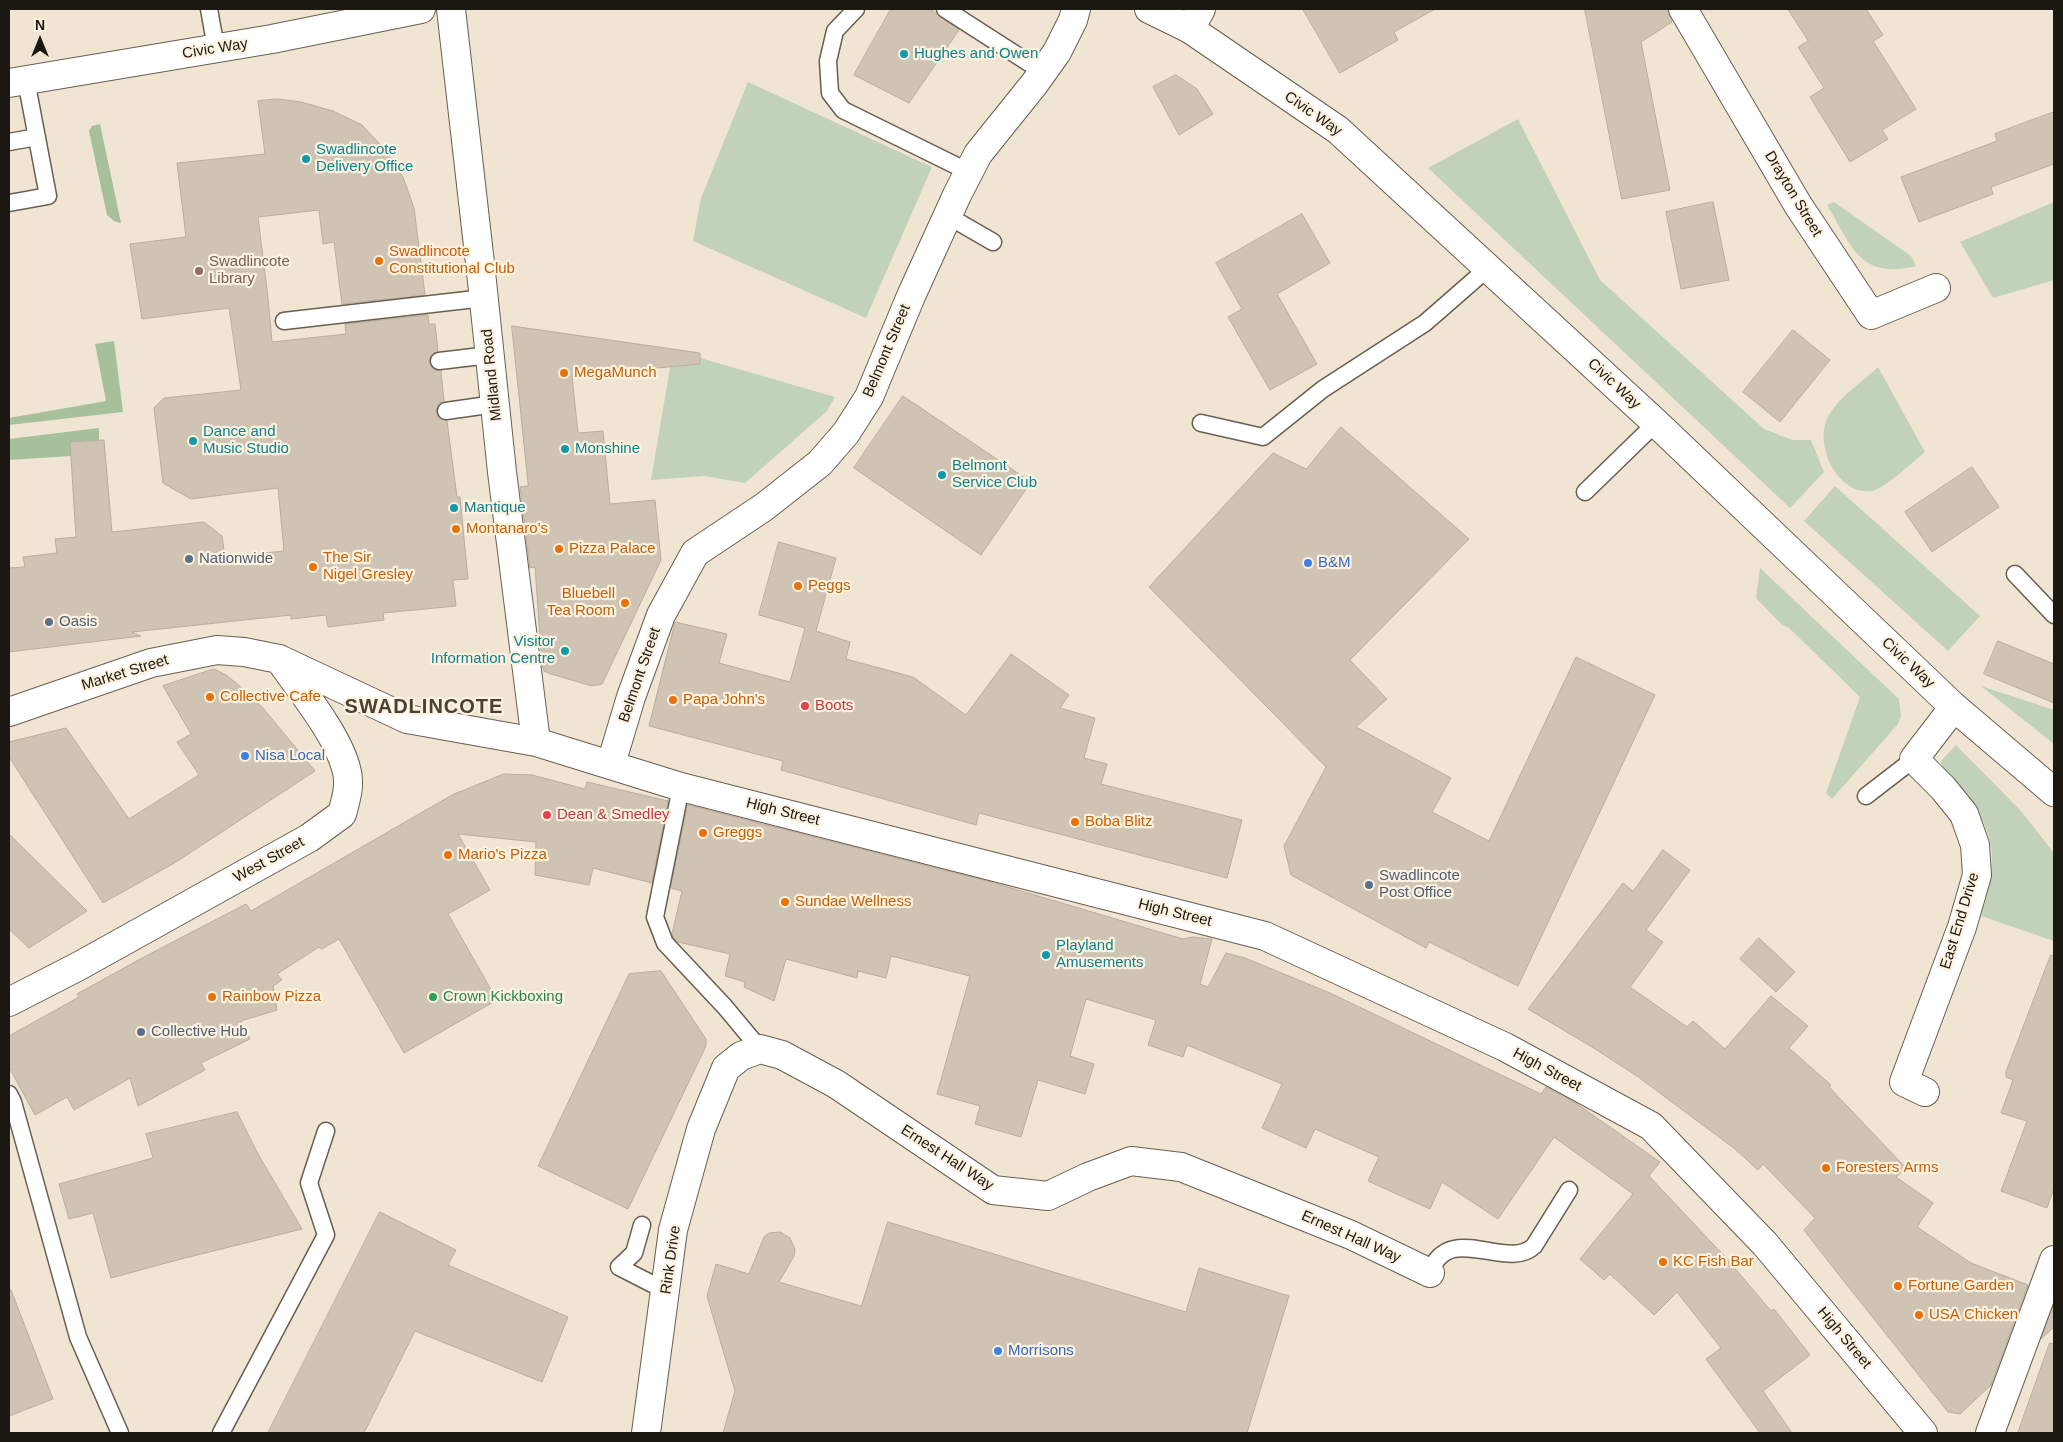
<!DOCTYPE html>
<style>
body{margin:0}
#map{position:relative;width:2063px;height:1442px;overflow:hidden;background:#f0e5d3;font-family:Arial,sans-serif}
canvas{display:block}
.frame{position:absolute;inset:0;border:10px solid #1b1711;pointer-events:none}
.north{position:absolute;left:15px;top:15px;width:50px;height:50px;-webkit-text-stroke:4px #fdf2e0;paint-order:stroke;rotate:0deg;font-size:14px;font-weight:700;line-height:20px;text-align:center;color:#1b1711}
.north::after{content:'';display:block;margin:auto;width:18px;height:22px;background:#1b1711;clip-path:polygon(50% 0,100% 100%,50% 72%,0 100%)}
</style>
<div id="map">
<canvas width="2063" height="1442"></canvas>
<div class="frame"></div>
<div class="north">N</div>
</div>
<script>
const ctx = document.querySelector('canvas').getContext('2d');
ctx.lineJoin = 'round';
function fillPath(path, color) { ctx.fillStyle = color; ctx.fill(path, 'evenodd'); }
function strokePath(path, color, width, dash) { ctx.strokeStyle = color; ctx.lineWidth = width; ctx.lineCap = dash ? 'butt' : 'round'; ctx.setLineDash(dash || []); ctx.stroke(path); }
function write(font, color, halo, rows, align = 'center') {
  ctx.font = font + ' Arial,sans-serif'; ctx.lineWidth = 4.5; ctx.setLineDash([]); ctx.textBaseline = 'middle'; ctx.strokeStyle = halo; ctx.fillStyle = color; for (const [text, x, y, turn = 0] of rows) {
    ctx.save(); ctx.translate(x, y); ctx.rotate((+turn || 0) * Math.PI / 180); ctx.textAlign = isNaN(turn) ? turn : align; if (halo) ctx.strokeText(text, 0, 0); ctx.fillText(text, 0, 0); ctx.restore();
  }
}
const green = new Path2D(`
 M 748,82 L 932,167 L 866,318 L 693,241 L 701,198 Z
 M 1518,119 L 1600,280 L 1764,429 L 1792,440 L 1811,440 L 1824,472 L 1790,508 L 1428,168 Z
 M 1834,202 L 1911,256 L 1916,266 C 1859,280 1852,246 1827,205 Z
 M 2054,202 L 2054,280 L 1993,298 L 1960,242 Z
 M 673,350 L 835,397 L 827,411 L 745,483 L 704,476 L 651,480 Z
 M 1878,367 L 1925,452 C 1914,461 1884,489 1872,491 C 1839,496 1814,447 1827,419 C 1837,398 1861,383 1878,367 Z
 M 1835,486 L 1980,616 L 1948,651 L 1804,521 Z
 M 1760,568 L 1899,699 L 1901,716 L 1898,724 L 1832,799 L 1826,793 L 1860,697 L 1789,628 L 1782,625 L 1756,598 Z
 M 1981,686 L 2054,710 L 2054,744 Z
 M 1956,745 L 2021,811 L 2054,853 L 2054,941 L 1981,916 C 1995,863 2001,842 1966,794 C 1961,787 1952,783 1947,775 C 1944,772 1942,766 1941,761 Z`);
const forest = new Path2D(`
 M 100,124 L 121,223 L 114,221 L 107,215 L 89,131 L 92,126 Z
 M 114,341 L 123,412 L 9,425 L 9,418 L 106,401 L 95,344 Z
 M 99,428 L 99,440 L 70,442 L 71,456 L 9,460 L 9,439 Z`);
const building = new Path2D(`
 M 891,9 L 930,9 L 959,30 L 909,103 L 854,75 Z
 M 1303,9 L 1435,9 L 1394,32 L 1398,40 L 1340,73 Z
 M 1585,9 L 1667,9 L 1672,22 L 1641,42 L 1670,190 L 1622,199 Z
 M 1788,9 L 1866,9 L 1883,35 L 1873,41 L 1916,109 L 1882,130 L 1888,139 L 1850,162 L 1810,97 L 1824,88 L 1798,47 L 1808,41 Z
 M 1176,75 L 1197,89 L 1213,114 L 1179,135 L 1153,87 Z
 M 278,99 L 301,102 L 333,111 L 362,125 L 386,151 L 403,177 L 414,208 L 425,295 L 342,304 L 334,242 L 323,244 L 319,210 L 258,217 L 268,298 L 272,342 L 346,334 L 345,324 L 428,315 L 429,324 L 435,324 L 438,351 L 430,357 L 429,363 L 435,370 L 441,371 L 444,401 L 439,403 L 436,412 L 438,418 L 447,421 L 457,497 L 460,497 L 468,579 L 453,580 L 456,606 L 383,613 L 384,620 L 328,627 L 326,615 L 291,619 L 291,615 L 132,632 L 141,636 L 9,652 L 9,568 L 25,567 L 23,557 L 57,553 L 55,539 L 76,537 L 70,442 L 104,440 L 112,532 L 204,522 L 222,536 L 225,557 L 284,551 L 278,488 L 191,499 L 163,483 L 154,408 L 164,398 L 241,390 L 229,308 L 142,319 L 130,244 L 186,237 L 177,163 L 265,154 L 258,101 Z
 M 2054,112 L 2054,164 L 1991,187 L 1993,194 L 1919,222 L 1901,177 L 1997,141 L 1995,134 Z
 M 1713,202 L 1729,280 L 1681,289 L 1666,212 Z
 M 1302,214 L 1330,263 L 1277,294 L 1317,364 L 1270,390 L 1228,317 L 1242,309 L 1216,263 Z
 M 512,326 L 700,353 L 700,364 L 572,376 L 578,433 L 603,431 L 610,504 L 655,500 L 661,560 L 602,684 L 592,686 L 551,674 L 544,671 L 542,665 L 535,567 L 530,568 L 520,487 L 528,486 Z
 M 1793,330 L 1830,360 L 1780,422 L 1743,392 Z
 M 903,396 L 1031,482 L 981,555 L 854,468 Z
 M 1341,427 L 1469,539 L 1350,660 L 1387,699 L 1356,727 L 1451,778 L 1432,812 L 1489,841 L 1576,657 L 1655,695 L 1518,986 L 1429,942 L 1426,948 L 1291,875 L 1284,846 L 1326,767 L 1149,587 L 1273,453 L 1306,469 Z
 M 1972,467 L 1999,507 L 1932,552 L 1905,512 Z
 M 779,542 L 836,558 L 816,631 L 850,642 L 846,659 L 913,677 L 966,715 L 1011,654 L 1069,695 L 1060,708 L 1095,718 L 1084,758 L 1107,764 L 1101,784 L 1242,820 L 1227,878 L 979,813 L 976,825 L 781,770 L 783,761 L 649,726 L 675,622 L 727,634 L 719,663 L 790,682 L 805,628 L 759,615 Z
 M 1998,641 L 2054,664 L 2054,703 L 1984,674 Z
 M 214,669 L 226,675 L 240,686 L 263,708 L 315,771 L 176,862 L 103,903 L 9,757 L 9,742 L 66,728 L 129,819 L 199,775 L 177,742 L 191,734 L 163,686 Z
 M 504,774 L 532,775 L 585,789 L 587,782 L 668,801 L 652,883 L 593,868 L 589,885 L 535,875 L 536,842 L 458,834 L 490,890 L 448,914 L 497,1000 L 404,1053 L 339,939 L 322,949 L 319,947 L 277,974 L 282,980 L 273,986 L 277,1010 L 241,1021 L 250,1039 L 201,1063 L 205,1070 L 138,1106 L 130,1078 L 74,1110 L 67,1097 L 35,1115 L 9,1067 L 9,1036 L 79,997 L 77,994 L 142,958 L 246,904 L 251,911 L 452,795 Z
 M 688,805 L 991,882 L 1183,939 L 1192,937 L 1212,939 L 1200,984 L 1208,987 L 1226,953 L 1245,958 L 1330,993 L 1541,1094 L 1546,1087 L 1577,1104 L 1660,1162 L 1649,1176 L 1727,1259 L 1771,1311 L 1774,1309 L 1810,1355 L 1763,1391 L 1792,1433 L 1760,1433 L 1706,1359 L 1721,1348 L 1677,1292 L 1654,1315 L 1610,1274 L 1604,1280 L 1580,1259 L 1633,1194 L 1554,1137 L 1498,1219 L 1442,1182 L 1430,1209 L 1368,1181 L 1379,1157 L 1315,1129 L 1306,1148 L 1262,1128 L 1282,1084 L 1187,1045 L 1183,1057 L 1148,1045 L 1156,1020 L 1086,999 L 1070,1056 L 1094,1064 L 1085,1094 L 1038,1080 L 1021,1137 L 975,1124 L 980,1106 L 937,1094 L 970,976 L 891,956 L 886,978 L 858,971 L 857,978 L 786,959 L 774,1001 L 744,987 L 745,982 L 725,976 L 730,954 L 678,942 L 674,938 L 672,934 L 682,891 L 671,888 Z
 M 9,834 L 87,911 L 29,948 L 9,929 Z
 M 1663,850 L 1690,870 L 1646,930 L 1663,942 L 1630,987 L 1687,1027 L 1693,1021 L 1725,1049 L 1771,996 L 1808,1026 L 1789,1048 L 1831,1085 L 1829,1087 L 1906,1168 L 1896,1177 L 1933,1203 L 1917,1227 L 1971,1263 L 2028,1285 L 1991,1385 L 1960,1414 L 1948,1412 L 1839,1275 L 1804,1230 L 1815,1218 L 1763,1164 L 1758,1170 L 1735,1149 L 1637,1076 L 1592,1047 L 1528,1009 L 1623,883 L 1633,891 Z
 M 1759,938 L 1795,972 L 1776,992 L 1740,959 Z
 M 2051,955 L 2054,956 L 2054,1188 L 2047,1208 L 2001,1191 L 2027,1121 L 2001,1113 L 2013,1080 L 2006,1077 L 2006,1072 Z
 M 661,971 L 706,1039 L 706,1046 L 628,1209 L 538,1166 L 629,974 Z
 M 237,1112 L 258,1154 L 302,1229 L 181,1259 L 111,1278 L 93,1213 L 69,1219 L 59,1184 L 153,1158 L 146,1134 Z
 M 380,1212 L 456,1250 L 448,1265 L 568,1317 L 542,1382 L 415,1331 L 364,1433 L 268,1433 Z
 M 888,1222 L 1186,1312 L 1199,1268 L 1289,1296 L 1247,1433 L 723,1433 L 735,1391 L 707,1296 L 716,1264 L 749,1274 L 764,1237 L 769,1233 L 780,1232 L 790,1238 L 795,1250 L 794,1256 L 779,1282 L 861,1306 Z
 M 9,1290 L 11,1290 L 53,1399 L 9,1416 Z
 M 2054,1304 L 2054,1327 L 2041,1339 Z
 M 2050,1343 L 2054,1344 L 2054,1433 L 2018,1433 Z`);
const lane = new Path2D(`
 M 209,9 L 216,48
 M 856,9 L 835,31 L 828,61 L 830,93 L 843,110 L 969,172
 M 945,9 L 1043,72
 M 9,142 L 37,137
 M 9,203 L 48,196 L 26,80
 M 948,216 L 993,242
 M 284,321 L 484,298
 M 439,361 L 490,355
 M 446,411 L 495,404
 M 1201,423 L 1263,437 L 1323,389 L 1425,323 L 1488,268
 M 1585,492 L 1656,423
 M 2015,574 L 2054,615
 M 681,787 L 655,917 L 665,943 L 725,1007 L 760,1049
 M 1866,796 L 1914,759
 M 9,1094 L 13,1102 L 78,1337 L 120,1433
 M 642,1225 L 634,1253 L 619,1267 L 666,1291
 M 1430,1273 C 1448,1220 1507,1272 1534,1246 L 1569,1190
 M 221,1433 L 326,1235 L 309,1183 L 326,1131`);
const street = new Path2D(`
 M 1683,9 L 1798,205 L 1871,315 L 1936,288
 M 1190,29 L 1201,9
 M 481,272 L 502,472 L 536,742
 M 279,659 L 407,719 L 536,742 L 681,787 L 1265,936 L 1505,1047 L 1651,1126 L 1765,1244 L 1923,1433
 M 9,712 L 151,663 L 217,650 L 244,652 L 279,659 C 300,689 337,734 346,768 C 351,784 346,799 342,814 L 309,838 L 79,966 L 9,1002
 M 611,764 L 631,697 L 661,615 L 695,553 L 764,507 L 820,463 L 846,433 L 869,397 L 911,296 L 957,195 L 978,154 L 1035,83 L 1057,52 L 1073,20 L 1076,9
 M 1925,1092 L 1904,1082 L 1962,927 L 1977,875 L 1975,845 L 1964,814 L 1943,788 L 1914,759 L 1954,707
 M 646,1433 L 673,1230 L 701,1129 L 726,1068 L 741,1056 L 760,1049 L 782,1055 L 836,1084 L 993,1190 L 1048,1196 L 1088,1177 L 1131,1161 L 1181,1167 L 1351,1235 L 1430,1273
 M 1990,1433 L 2054,1260`);
const secondary = new Path2D(`
 M 451,9 L 481,272`);
const primary = new Path2D(`
 M 1149,9 L 1190,29 L 1338,130 L 1656,423 L 1954,707 L 2054,792
 M 9,83 L 272,39 L 421,9`);
const markers = [
 [904,54,5,"#0f9aa8"],
 [306,159,5,"#0f9aa8"],
 [379,261,5,"#e8710a"],
 [199,271,5,"#8d6e63"],
 [564,373,5,"#e8710a"],
 [193,441,5,"#0f9aa8"],
 [565,449,5,"#0f9aa8"],
 [942,475,5,"#0f9aa8"],
 [454,508,5,"#0f9aa8"],
 [456,529,5,"#e8710a"],
 [559,549,5,"#e8710a"],
 [189,559,5,"#5c6f8a"],
 [1308,563,5,"#3f7fe0"],
 [313,567,5,"#e8710a"],
 [798,586,5,"#e8710a"],
 [625,603,5,"#e8710a"],
 [49,622,5,"#5c6f8a"],
 [565,651,5,"#0f9aa8"],
 [210,697,5,"#e8710a"],
 [673,700,5,"#e8710a"],
 [805,706,5,"#e0444e"],
 [245,756,5,"#3f7fe0"],
 [547,815,5,"#e0444e"],
 [1075,822,5,"#e8710a"],
 [703,833,5,"#e8710a"],
 [448,855,5,"#e8710a"],
 [1369,885,5,"#5c6f8a"],
 [785,902,5,"#e8710a"],
 [1046,955,5,"#0f9aa8"],
 [212,997,5,"#e8710a"],
 [433,997,5,"#2e9e5b"],
 [141,1032,5,"#5c6f8a"],
 [1826,1168,5,"#e8710a"],
 [1663,1262,5,"#e8710a"],
 [1898,1286,5,"#e8710a"],
 [1919,1315,5,"#e8710a"],
 [998,1351,5,"#3f7fe0"]
];
const streetNames = [
 ["Civic Way",215,49,-9],
 ["Civic Way",1313,114,35],
 ["Drayton Street",1793,194,59],
 ["Belmont Street",887,351,-67],
 ["Midland Road",492,375,-96],
 ["Civic Way",1614,384,43],
 ["Civic Way",1908,663,43],
 ["Market Street",125,673,-17],
 ["Belmont Street",640,675,-71],
 ["High Street",783,812,14],
 ["West Street",269,860,-29],
 ["High Street",1175,913,14],
 ["East End Drive",1960,921,-73],
 ["High Street",1547,1070,28],
 ["Ernest Hall Way",947,1158,33],
 ["Ernest Hall Way",1351,1237,24],
 ["Rink Drive",671,1260,-82],
 ["High Street",1844,1338,50]
];
const cultureNames = [
 ["Hughes and Owen",914,54],
 ["Swadlincote",316,150],
 ["Delivery Office",316,167],
 ["Dance and",203,432],
 ["Music Studio",203,449],
 ["Monshine",575,449],
 ["Belmont",952,466],
 ["Service Club",952,483],
 ["Mantique",464,508],
 ["Visitor",555,642,"right"],
 ["Information Centre",555,659,"right"],
 ["Playland",1056,946],
 ["Amusements",1056,963]
];
const foodNames = [
 ["Swadlincote",389,252],
 ["Constitutional Club",389,269],
 ["MegaMunch",574,373],
 ["Montanaro's",466,529],
 ["Pizza Palace",569,549],
 ["The Sir",323,558],
 ["Nigel Gresley",323,575],
 ["Peggs",808,586],
 ["Bluebell",615,594,"right"],
 ["Tea Room",615,611,"right"],
 ["Collective Cafe",220,697],
 ["Papa John's",683,700],
 ["Boba Blitz",1085,822],
 ["Greggs",713,833],
 ["Mario's Pizza",458,855],
 ["Sundae Wellness",795,902],
 ["Rainbow Pizza",222,997],
 ["Foresters Arms",1836,1168],
 ["KC Fish Bar",1673,1262],
 ["Fortune Garden",1908,1286],
 ["USA Chicken",1929,1315]
];
const educationNames = [
 ["Swadlincote",209,262],
 ["Library",209,279]
];
const serviceNames = [
 ["Nationwide",199,559],
 ["Oasis",59,622],
 ["Swadlincote",1379,876],
 ["Post Office",1379,893],
 ["Collective Hub",151,1032]
];
const shopNames = [
 ["B&M",1318,563],
 ["Nisa Local",255,756],
 ["Morrisons",1008,1351]
];
const healthNames = [
 ["Boots",815,706],
 ["Dean & Smedley",557,815]
];
const leisureNames = [
 ["Crown Kickboxing",443,997]
];
const districtNames = [
 ["SWADLINCOTE",424,707]
];
fillPath(green, '#c2d2ba');
fillPath(forest, '#a7c09c');
fillPath(building, '#cfc4b3');
strokePath(building, '#b8ad9d', 1);
strokePath(lane, '#695f50', 19);
strokePath(street, '#695f50', 30);
strokePath(secondary, '#695f50', 30);
strokePath(primary, '#695f50', 30);
strokePath(lane, '#fff', 16);
strokePath(street, '#fff', 28);
strokePath(secondary, '#fff', 28);
strokePath(primary, '#fff', 28);
for (const [x, y, r, color] of markers) { const dot = new Path2D(); dot.arc(x, y, r, 0, 2 * Math.PI); ctx.fillStyle = color; ctx.fill(dot); strokePath(dot, '#fdf2e0', 2); }
write('15px', '#1b1711', '#fdf2e0', streetNames);
write('15px', '#0d838f', '#fdf2e0', cultureNames, 'left');
write('15px', '#c56008', '#fdf2e0', foodNames, 'left');
write('15px', '#785e54', '#fdf2e0', educationNames, 'left');
write('15px', '#4e5e75', '#fdf2e0', serviceNames, 'left');
write('15px', '#366cbe', '#fdf2e0', shopNames, 'left');
write('15px', '#be3a42', '#fdf2e0', healthNames, 'left');
write('15px', '#27864d', '#fdf2e0', leisureNames, 'left');
ctx.letterSpacing = '1px';
write('bold 20px', '#494031', '#fdf2e0', districtNames);
ctx.letterSpacing = '0px';
</script>
